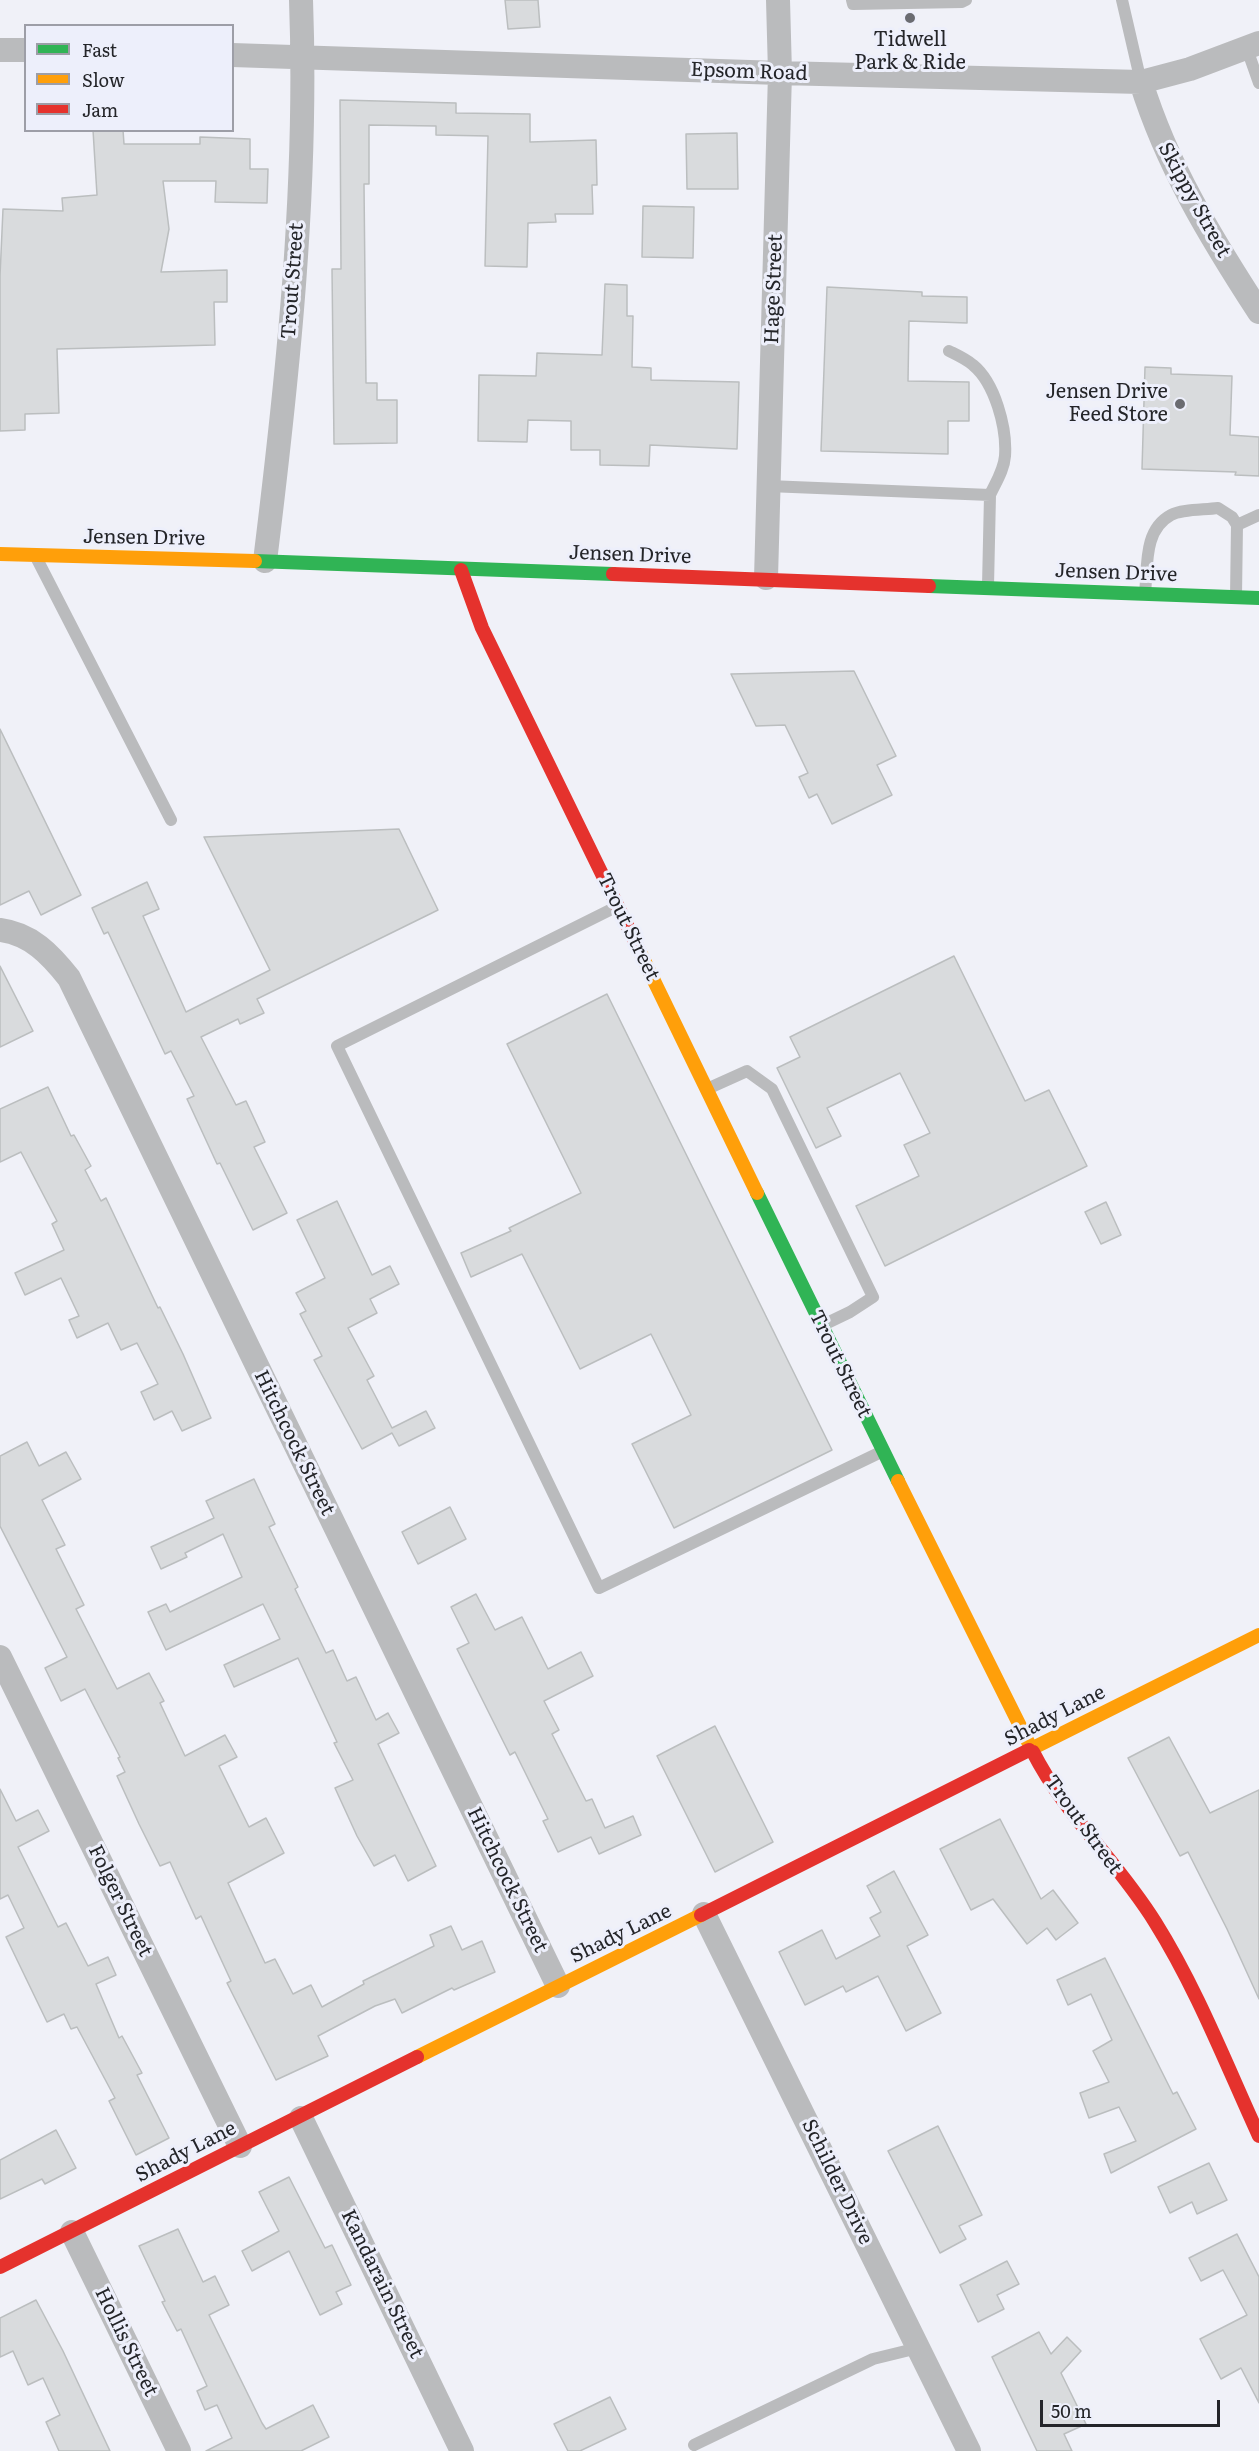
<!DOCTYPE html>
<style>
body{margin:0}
#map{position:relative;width:1259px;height:2451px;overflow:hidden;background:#f0f1f8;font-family:Literata,serif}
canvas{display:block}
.legend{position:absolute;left:24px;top:24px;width:210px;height:108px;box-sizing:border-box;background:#edeffb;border:2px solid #9d9ea7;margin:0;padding:8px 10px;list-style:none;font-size:18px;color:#242529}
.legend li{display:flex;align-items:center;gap:12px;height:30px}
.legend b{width:30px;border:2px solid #9d9ea7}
.scale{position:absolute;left:1040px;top:2400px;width:180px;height:27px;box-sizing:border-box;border:3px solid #242529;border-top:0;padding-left:8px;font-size:18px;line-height:21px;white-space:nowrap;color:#242529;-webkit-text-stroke:4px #edeffb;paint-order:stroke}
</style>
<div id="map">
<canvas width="1259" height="2451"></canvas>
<ul class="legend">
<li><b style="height:8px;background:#30b455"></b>Fast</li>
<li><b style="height:8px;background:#ff9f0a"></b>Slow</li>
<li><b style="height:8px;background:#e5322d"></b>Jam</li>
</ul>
<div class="scale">50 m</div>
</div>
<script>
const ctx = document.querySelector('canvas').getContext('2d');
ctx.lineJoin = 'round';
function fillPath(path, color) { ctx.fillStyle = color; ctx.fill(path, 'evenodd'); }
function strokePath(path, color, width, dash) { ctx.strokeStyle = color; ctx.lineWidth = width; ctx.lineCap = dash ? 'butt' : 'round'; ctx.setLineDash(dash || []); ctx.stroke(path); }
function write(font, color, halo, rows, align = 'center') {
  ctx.font = font + ' Literata,serif'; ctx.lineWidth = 6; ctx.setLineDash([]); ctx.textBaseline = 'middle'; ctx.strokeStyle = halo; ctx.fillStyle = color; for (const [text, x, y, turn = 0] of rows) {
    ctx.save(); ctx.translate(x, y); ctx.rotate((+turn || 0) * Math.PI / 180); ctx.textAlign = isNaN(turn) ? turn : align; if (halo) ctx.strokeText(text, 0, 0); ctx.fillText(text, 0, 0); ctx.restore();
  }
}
const building = new Path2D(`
 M 505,0 L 538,0 L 540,27 L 508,29 Z
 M 340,100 L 456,103 L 456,113 L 530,114 L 530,142 L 596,140 L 597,185 L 592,185 L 593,214 L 555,214 L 556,222 L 528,223 L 527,267 L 485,266 L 488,136 L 436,135 L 436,126 L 369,125 L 369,184 L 364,184 L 366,383 L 377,383 L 377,400 L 397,400 L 397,443 L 334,444 L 332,269 L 341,269 Z
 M 93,130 L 123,130 L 124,144 L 200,144 L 200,137 L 250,139 L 250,169 L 268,169 L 267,203 L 215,202 L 216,181 L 163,181 L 169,229 L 161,272 L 227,270 L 227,302 L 214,302 L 215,345 L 57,349 L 59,413 L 25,414 L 25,430 L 0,431 L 0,276 L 3,209 L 63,211 L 62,198 L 97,195 Z
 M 737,133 L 738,189 L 687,189 L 686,134 Z
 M 643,206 L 694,207 L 693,258 L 642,257 Z
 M 605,284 L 627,285 L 627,316 L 633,316 L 632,367 L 651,368 L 651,380 L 739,382 L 737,449 L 650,445 L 649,466 L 600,465 L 600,450 L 571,450 L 571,421 L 528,420 L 527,442 L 478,441 L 479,375 L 536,376 L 537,353 L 602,355 Z
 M 827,287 L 922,292 L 922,296 L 967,297 L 967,323 L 909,321 L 908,381 L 969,382 L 969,421 L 948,421 L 948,454 L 821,451 Z
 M 1145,367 L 1171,368 L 1171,374 L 1232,376 L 1230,435 L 1259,437 L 1259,476 L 1235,475 L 1236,472 L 1142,469 Z
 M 854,671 L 896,756 L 877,765 L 892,795 L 832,824 L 817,794 L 809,798 L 799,777 L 808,773 L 785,725 L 756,726 L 731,674 Z
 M 0,729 L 81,895 L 41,915 L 29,891 L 0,905 Z
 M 399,829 L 438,910 L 257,999 L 264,1013 L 240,1024 L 238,1019 L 201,1037 L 236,1105 L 246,1101 L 265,1142 L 254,1147 L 287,1213 L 253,1230 L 220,1163 L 217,1164 L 187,1099 L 194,1096 L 171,1051 L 165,1054 L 108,932 L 104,934 L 92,908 L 147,882 L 159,909 L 143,916 L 186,1012 L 270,970 L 204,837 Z
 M 954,956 L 1025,1101 L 1049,1090 L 1087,1166 L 885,1266 L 856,1206 L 919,1176 L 904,1145 L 930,1133 L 900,1073 L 827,1108 L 841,1136 L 816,1148 L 777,1068 L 800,1057 L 790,1037 Z
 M 0,966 L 33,1031 L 0,1047 Z
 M 607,994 L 832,1450 L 674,1528 L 632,1444 L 691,1415 L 651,1334 L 580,1369 L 522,1254 L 471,1277 L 461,1253 L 511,1231 L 509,1228 L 581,1193 L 507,1044 Z
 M 48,1087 L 71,1136 L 74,1135 L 91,1166 L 85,1170 L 101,1201 L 106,1198 L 158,1308 L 160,1307 L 183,1354 L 211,1418 L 182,1431 L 172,1411 L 154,1420 L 141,1392 L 158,1384 L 137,1343 L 121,1350 L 108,1323 L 77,1338 L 69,1320 L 79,1316 L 61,1278 L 25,1295 L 15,1273 L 64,1250 L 52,1224 L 57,1221 L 21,1152 L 0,1162 L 0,1109 Z
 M 337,1201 L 372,1275 L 390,1266 L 399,1284 L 370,1299 L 377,1313 L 348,1328 L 374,1376 L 367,1380 L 392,1428 L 426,1411 L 435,1428 L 399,1446 L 392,1433 L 362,1449 L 314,1360 L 322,1356 L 300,1314 L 306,1311 L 296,1293 L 325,1278 L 297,1220 Z
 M 1106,1202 L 1121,1235 L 1101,1244 L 1085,1212 Z
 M 27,1442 L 39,1466 L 66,1452 L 81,1479 L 42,1500 L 65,1545 L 56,1549 L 84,1605 L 76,1609 L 117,1689 L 149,1673 L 164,1701 L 160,1703 L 185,1756 L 225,1735 L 237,1757 L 219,1766 L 249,1827 L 266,1818 L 284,1853 L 228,1883 L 265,1963 L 275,1959 L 293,1994 L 311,1985 L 322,2007 L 364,1984 L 363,1981 L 434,1946 L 430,1935 L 451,1926 L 462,1950 L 482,1941 L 495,1972 L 454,1990 L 452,1988 L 402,2013 L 395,1999 L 375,2006 L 318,2036 L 328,2056 L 276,2080 L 227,1983 L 231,1981 L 201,1916 L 196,1919 L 170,1862 L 160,1866 L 139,1824 L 117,1776 L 125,1772 L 118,1758 L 120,1757 L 85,1689 L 61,1701 L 45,1668 L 67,1657 L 0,1526 L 0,1456 Z
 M 254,1479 L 275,1524 L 269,1527 L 298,1587 L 295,1589 L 326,1653 L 333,1650 L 347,1681 L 356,1677 L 376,1720 L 388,1713 L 399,1733 L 378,1744 L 436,1866 L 408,1881 L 395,1855 L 374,1866 L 357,1836 L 335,1788 L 353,1780 L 334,1743 L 337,1742 L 298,1658 L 234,1687 L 224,1665 L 280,1639 L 263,1604 L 166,1650 L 148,1612 L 166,1604 L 170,1612 L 242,1577 L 223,1534 L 185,1553 L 187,1557 L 161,1569 L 151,1547 L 214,1518 L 206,1501 Z
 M 450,1507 L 466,1539 L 418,1564 L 402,1532 Z
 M 476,1594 L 495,1630 L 522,1617 L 548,1669 L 581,1652 L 593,1676 L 544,1701 L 559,1730 L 552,1734 L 586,1801 L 592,1799 L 605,1828 L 633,1816 L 641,1835 L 599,1854 L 591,1837 L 558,1852 L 543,1821 L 548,1819 L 515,1752 L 510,1755 L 457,1649 L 469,1643 L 451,1607 Z
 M 715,1726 L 773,1842 L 715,1872 L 657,1756 Z
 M 1169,1737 L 1210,1813 L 1259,1790 L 1259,1999 L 1227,1929 L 1188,1852 L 1180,1856 L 1128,1758 Z
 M 0,1789 L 16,1821 L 38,1810 L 49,1831 L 18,1847 L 58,1927 L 66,1923 L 88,1966 L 108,1957 L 116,1975 L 96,1984 L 119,2038 L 122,2036 L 142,2073 L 137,2075 L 169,2138 L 136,2155 L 109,2101 L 115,2098 L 77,2027 L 71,2029 L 64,2014 L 47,2022 L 6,1937 L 24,1928 L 8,1895 L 0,1899 Z
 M 1000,1819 L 1041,1899 L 1053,1890 L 1078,1923 L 1056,1940 L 1047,1928 L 1027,1944 L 993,1899 L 971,1910 L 940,1849 Z
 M 894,1871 L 928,1935 L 907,1946 L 941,2013 L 906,2031 L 878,1976 L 846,1992 L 843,1986 L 805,2005 L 779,1952 L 822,1930 L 836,1959 L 880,1936 L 870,1918 L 881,1912 L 867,1886 Z
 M 1105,1958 L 1173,2094 L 1177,2092 L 1196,2129 L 1111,2173 L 1104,2154 L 1136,2141 L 1119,2107 L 1089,2118 L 1080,2093 L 1109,2082 L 1093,2051 L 1112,2040 L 1091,1994 L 1068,2005 L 1057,1980 Z
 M 938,2126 L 982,2215 L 959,2226 L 966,2239 L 940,2253 L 888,2151 Z
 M 56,2130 L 76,2168 L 45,2184 L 42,2179 L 0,2199 L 0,2160 Z
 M 1209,2163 L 1227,2200 L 1197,2214 L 1192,2202 L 1170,2213 L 1158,2187 Z
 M 289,2177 L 325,2248 L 332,2245 L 351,2285 L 336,2292 L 342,2304 L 320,2315 L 289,2251 L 252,2271 L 242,2251 L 279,2231 L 259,2192 Z
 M 178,2229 L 203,2282 L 215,2276 L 229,2305 L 209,2315 L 262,2423 L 266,2429 L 313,2405 L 329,2437 L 301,2451 L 206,2451 L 232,2438 L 217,2405 L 205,2410 L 197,2391 L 207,2386 L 181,2329 L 177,2331 L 162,2302 L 165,2301 L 139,2246 Z
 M 1237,2234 L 1259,2277 L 1259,2403 L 1241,2368 L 1221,2379 L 1200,2339 L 1247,2315 L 1223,2270 L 1201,2281 L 1189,2258 Z
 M 1007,2261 L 1019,2284 L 997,2295 L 1004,2309 L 978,2322 L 960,2285 Z
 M 36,2300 L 63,2351 L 110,2451 L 59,2451 L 46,2422 L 60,2415 L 43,2378 L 28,2385 L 13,2351 L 0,2357 L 0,2318 Z
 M 1039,2332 L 1051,2354 L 1067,2337 L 1081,2351 L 1061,2373 L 1086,2424 L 1064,2434 L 1072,2451 L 1037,2451 L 992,2357 Z
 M 610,2397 L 626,2429 L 580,2451 L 568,2451 L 554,2424 Z`);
const lane = new Path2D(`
 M 852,0 L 853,4 L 962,2 L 966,0
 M 1122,0 L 1141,82
 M 1247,49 L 1259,83
 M 949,351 C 957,355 966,359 973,365 C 995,383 1007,428 1005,456 C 1004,470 996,482 990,495
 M 768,486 L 990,495 L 988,586
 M 1237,525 L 1259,515
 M 37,559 L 171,820
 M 1145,593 C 1148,567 1143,530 1171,515 C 1182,509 1204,510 1218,508 L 1232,517 L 1237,525 L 1236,596
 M 616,907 L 337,1046 L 599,1588 L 881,1452
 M 707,1089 L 747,1071 L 772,1089 L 873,1297 L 850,1312 L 823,1325
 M 694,2445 L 873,2359 L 918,2348`);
const street = new Path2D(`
 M 0,50 L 26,50
 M 232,55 L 780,73 L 1141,82 L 1190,69 L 1259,43
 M 1141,82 C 1167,166 1211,238 1259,312
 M 265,561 C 288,375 308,187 301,0
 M 766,578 L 780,73 L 778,0
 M 0,930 C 31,934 50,954 69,978 L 558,1986
 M 0,1657 L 240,2146
 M 704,1914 L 969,2451
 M 301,2118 L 462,2451
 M 72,2232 L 179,2451`);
const fast = new Path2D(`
 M 255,561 L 613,574
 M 929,586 L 1259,598
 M 757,1193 L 898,1481`);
const slow = new Path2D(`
 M 0,554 L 255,561
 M 640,952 L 757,1193
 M 898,1481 L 1033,1752
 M 1029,1750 L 1259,1635
 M 417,2057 L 701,1915`);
const jam = new Path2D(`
 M 461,570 L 482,628 L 640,952
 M 613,574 L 929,586
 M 1033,1752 C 1065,1815 1118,1862 1155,1922 C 1197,1989 1226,2064 1259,2136
 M 701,1915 L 1029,1750
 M 0,2267 L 417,2057`);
const markers = [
 [910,18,6,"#6b6c71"],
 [1180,404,6,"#6b6c71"]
];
const poiNames = [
 ["Tidwell",910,40],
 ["Park & Ride",910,63],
 ["Jensen Drive",1168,392,"right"],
 ["Feed Store",1168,415,"right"]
];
const streetNames = [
 ["Epsom Road",749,72,2],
 ["Skippy Street",1194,200,61],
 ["Trout Street",293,281,-86],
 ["Hage Street",774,289,-88],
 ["Jensen Drive",144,538,1],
 ["Jensen Drive",630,555,2],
 ["Jensen Drive",1116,573,2],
 ["Trout Street",628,927,64],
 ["Trout Street",840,1364,64],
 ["Hitchcock Street",294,1443,64],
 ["Shady Lane",1055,1716,-27],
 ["Trout Street",1083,1825,54],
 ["Hitchcock Street",507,1880,64],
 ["Folger Street",120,1901,64],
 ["Shady Lane",621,1934,-26],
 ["Shady Lane",186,2152,-27],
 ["Schilder Drive",837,2182,64],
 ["Kandarain Street",382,2284,64],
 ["Hollis Street",126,2342,64]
];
fillPath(building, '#d9dbdd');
strokePath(building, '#bbbebf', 1.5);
strokePath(lane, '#babbbd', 12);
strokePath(street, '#babbbd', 24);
strokePath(fast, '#30b455', 14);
strokePath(slow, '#ff9f0a', 14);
strokePath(jam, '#e5322d', 14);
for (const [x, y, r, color] of markers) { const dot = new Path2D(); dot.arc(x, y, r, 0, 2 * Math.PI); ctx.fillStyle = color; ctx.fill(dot); strokePath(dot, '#edeffb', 2); }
write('20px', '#242529', '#edeffb', poiNames);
write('20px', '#242529', '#edeffb', streetNames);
</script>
